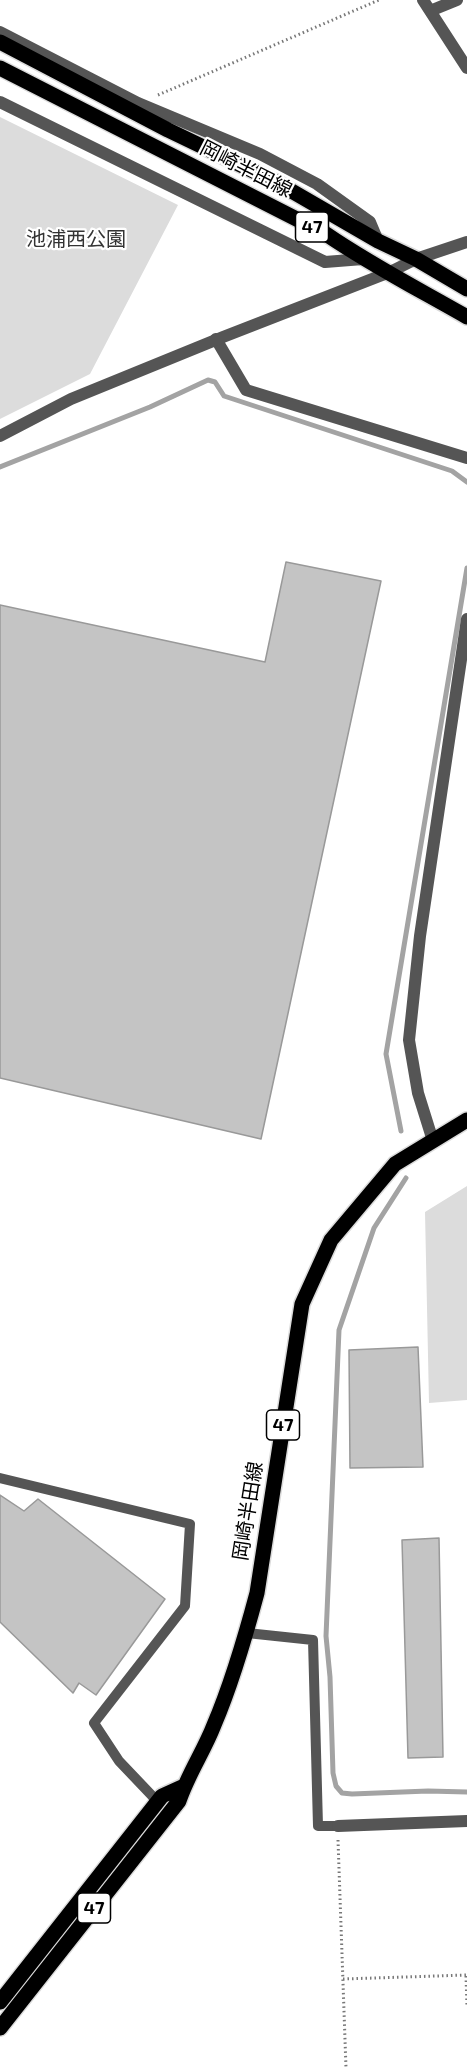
<!DOCTYPE html>
<meta charset="utf-8">
<style>
body{margin:0}
canvas{display:block;background:#fff}
</style>
<canvas width="467" height="2068"></canvas>
<script>
const ctx = document.querySelector('canvas').getContext('2d');
ctx.lineJoin = 'round';
function fillPath(path, color) { ctx.fillStyle = color; ctx.fill(path, 'evenodd'); }
function strokePath(path, color, width, dash) { ctx.strokeStyle = color; ctx.lineWidth = width; ctx.lineCap = dash ? 'butt' : 'round'; ctx.setLineDash(dash || []); ctx.stroke(path); }
function write(font, color, halo, rows, align = 'center') {
  ctx.font = font + ' "Exo 2","Noto Sans JP",sans-serif'; ctx.lineWidth = 4.5; ctx.setLineDash([]); ctx.textBaseline = 'middle'; ctx.strokeStyle = halo; ctx.fillStyle = color; for (const [text, x, y, turn = 0] of rows) {
    ctx.save(); ctx.translate(x, y); ctx.rotate((+turn || 0) * Math.PI / 180); ctx.textAlign = isNaN(turn) ? turn : align; if (halo) ctx.strokeText(text, 0, 0); ctx.fillText(text, 0, 0); ctx.restore();
  }
}
const green = new Path2D(`
 M 0,117 L 178,205 L 90,374 L 0,419 Z
 M 467,1186 L 467,1400 L 429,1403 L 425,1212 Z`);
const stream = new Path2D(`
 M 0,467 L 150,407 L 208,380 L 215,382 L 224,396 L 452,471 L 467,482
 M 401,1131 L 386,1054 L 467,568
 M 406,1178 L 374,1228 L 339,1330 L 326,1636 L 330,1677 L 333,1773 L 336,1786 L 342,1793 L 352,1794 L 428,1791 L 467,1792`);
const building = new Path2D(`
 M 286,562 L 381,581 L 261,1139 L 0,1078 L 0,605 L 265,662 Z
 M 418,1347 L 423,1467 L 350,1468 L 349,1350 Z
 M 0,1495 L 24,1511 L 38,1499 L 165,1599 L 96,1695 L 79,1683 L 73,1693 L 0,1622 Z
 M 439,1538 L 443,1757 L 408,1758 L 402,1540 Z`);
const path = new Path2D(`
 M 158,95 L 379,0
 M 338,1840 L 346,2068
 M 466,1976 L 467,2007
 M 343,1979 L 467,1975`);
const service = new Path2D(`
 M 0,1478 L 190,1524 L 185,1606 L 94,1723 L 119,1761 L 158,1802
 M 247,1633 L 313,1640 L 318,1826 L 338,1826`);
const minor = new Path2D(`
 M 423,0 L 467,68
 M 430,11 L 457,0
 M 0,32 L 138,103 L 260,154 L 317,184 L 370,222 L 378,241
 M 0,102 L 325,262 L 363,259
 M 216,339 L 246,390 L 467,458
 M 433,1141 L 418,1093 L 409,1040 L 420,936 L 467,619
 M 338,1826 L 467,1821`);
const tertiary = new Path2D(`
 M 0,436 L 71,399 L 223,337 L 390,272 L 416,259 L 467,242`);
const primary = new Path2D(`
 M 0,42 L 168,130 L 276,182 L 378,241 L 416,259 L 467,289
 M 0,68 L 326,234 C 371,265 420,290 467,317
 M 0,2002 L 162,1796 L 184,1786
 M 0,2028 L 179,1801 C 188,1774 204,1751 214,1725 C 232,1683 245,1638 257,1593 L 302,1304 L 331,1240 L 395,1164 L 467,1120`);
const shields = [
 [312,227,33],
 [283,1425,33],
 [94,1908,33]
];
const shieldNames = [
 ["47",312,227],
 ["47",283,1425],
 ["47",94,1908]
];
const streetNames = [
 ["岡崎半田線",246,169,27],
 ["岡崎半田線",248,1511,-81]
];
const parkNames = [
 ["池浦西公園",76,239]
];
fillPath(green, '#dcdcdc');
strokePath(stream, '#a3a3a3', 5);
fillPath(building, '#c4c4c4');
strokePath(building, '#999', 1.5);
strokePath(primary, '#dbdbdb', 18);
strokePath(path, '#777', 3, [1.5, 3]);
strokePath(service, '#555', 10);
strokePath(minor, '#555', 12);
strokePath(tertiary, '#555', 12);
strokePath(primary, '#000', 15);
for (const [x, y, w] of shields) { const box = new Path2D(); box.roundRect(x - w / 2, y - 15, w, 30, 4.5); ctx.fillStyle = '#fff'; ctx.fill(box); strokePath(box, '#000', 1.5); }
write('bold 18px', '#000', null, shieldNames);
write('20px', '#000', '#fff', streetNames);
write('20px', '#333', '#fff', parkNames);
</script>
